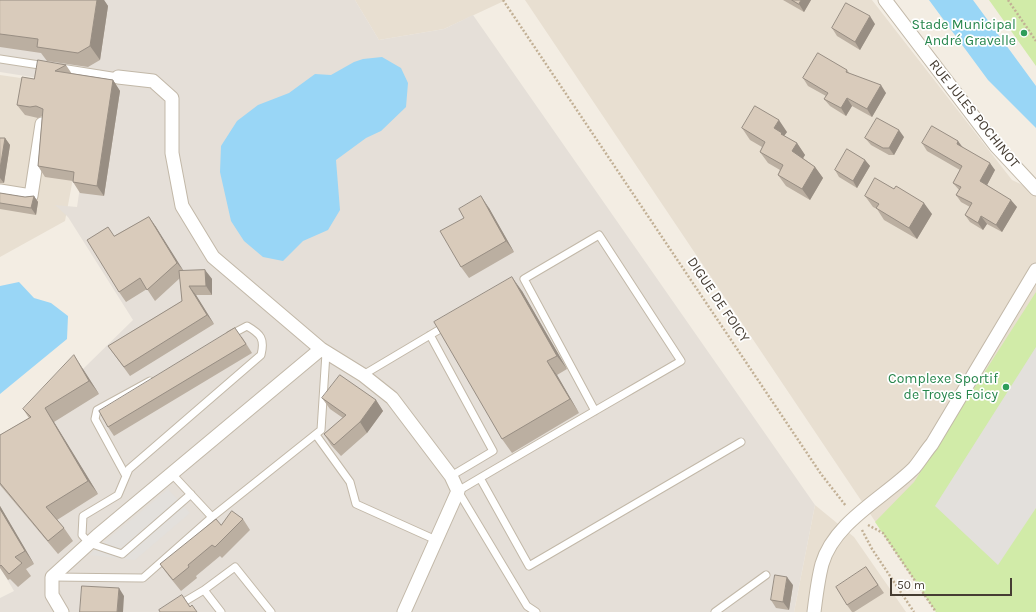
<!DOCTYPE html>
<meta charset="utf-8">
<style>
body{margin:0}
#map{position:relative;width:1036px;height:612px;overflow:hidden;background:#f3ede3;font-family:Karla,sans-serif}
canvas{display:block}
.scale{position:absolute;left:890px;top:578px;width:122px;height:18px;box-sizing:border-box;border:2px solid #463d33;border-top:0;padding-left:5px;font-size:12px;line-height:14px;white-space:nowrap;color:#463d33;-webkit-text-stroke:3px #fff;paint-order:stroke}
</style>
<div id="map">
<canvas width="1036" height="612"></canvas>
<div class="scale">50 m</div>
</div>
<script>
const ctx = document.querySelector('canvas').getContext('2d');
ctx.lineJoin = 'round';
function fillPath(path, color) { ctx.fillStyle = color; ctx.fill(path, 'evenodd'); }
function strokePath(path, color, width, dash) { ctx.strokeStyle = color; ctx.lineWidth = width; ctx.lineCap = dash ? 'butt' : 'round'; ctx.setLineDash(dash || []); ctx.stroke(path); }
function write(font, color, halo, rows, align = 'center') {
  ctx.font = font + ' Karla,sans-serif'; ctx.lineWidth = 3.5; ctx.setLineDash([]); ctx.textBaseline = 'middle'; ctx.strokeStyle = halo; ctx.fillStyle = color; for (const [text, x, y, turn = 0] of rows) {
    ctx.save(); ctx.translate(x, y); ctx.rotate((+turn || 0) * Math.PI / 180); ctx.textAlign = isNaN(turn) ? turn : align; if (halo) ctx.strokeText(text, 0, 0); ctx.fillText(text, 0, 0); ctx.restore();
  }
}
const residential = new Path2D(`
 M 355,0 L 506,0 L 444,29 L 379,40 Z
 M 525,0 L 872,0 L 1012,180 L 1036,191 L 1036,612 L 936,612 Z
 M 0,75 L 90,88 L 65,221 L 0,257 Z
 M 815,505 L 854,537 L 906,612 L 794,612 Z`);
const industrial = new Path2D(`
 M 0,0 L 355,0 L 379,40 L 444,29 L 473,15 L 815,505 L 794,612 L 0,612 L 0,598 L 14,591 L 0,567 L 0,450 L 33,423 L 85,367 L 133,320 L 68,217 L 55,205 L 77,207 L 95,87 L 0,72 Z`);
const green = new Path2D(`
 M 989,0 L 1036,0 L 1036,66 Z
 M 1036,292 L 1036,612 L 936,612 L 875,522 L 914,482 Z`);
const parking = new Path2D(`
 M 1036,347 L 1036,508 L 998,565 L 935,506 Z
 M 168,489 L 190,513 L 135,560 L 89,555 Z`);
const water = new Path2D(`
 M 929,0 L 973,0 L 1036,86 L 1036,128 L 988,80 Z
 M 382,57 L 401,68 L 408,83 L 406,107 L 381,131 L 366,138 L 336,160 L 340,210 L 328,230 L 303,241 L 283,261 L 263,257 L 244,241 L 231,221 L 220,172 L 221,146 L 237,121 L 258,105 L 289,93 L 315,74 L 331,75 L 354,62 L 363,59 Z
 M 19,282 L 34,298 L 51,303 L 68,316 L 67,339 L 0,394 L 0,286 Z`);
const path = new Path2D(`
 M 503,0 L 821,474 L 846,506
 M 1008,0 L 1036,41
 M 868,525 L 883,533 L 936,612
 M 862,530 L 872,549 L 914,612`);
const service = new Path2D(`
 M 0,59 L 46,66
 M 61,68 L 118,77
 M 430,335 L 493,451 L 451,476
 M 363,375 L 447,325
 M 316,435 L 350,482 L 356,504 L 436,540
 M 172,474 L 212,517
 M 126,476 L 95,419 L 97,410 L 150,381
 M 480,478 L 529,566 L 741,442
 M 191,494 L 122,554 L 89,543 L 82,535 L 83,516 L 118,495 L 129,469 L 261,355 C 265,339 261,334 247,326 L 230,335
 M 52,577 L 143,578 L 212,517 L 321,430 L 326,353
 M 204,590 L 221,612
 M 167,612 L 204,590 L 235,567 L 271,612
 M 536,612 L 527,606 L 458,491 C 532,447 607,404 681,361 L 599,235 L 524,279 L 595,411
 M 715,612 L 766,575`);
const minor = new Path2D(`
 M 885,0 L 996,146 L 1036,189
 M 118,77 L 153,81 L 172,98 L 172,153 L 182,206 L 213,257 L 321,349 L 363,375 L 392,398 L 451,476 L 458,491 L 404,612
 M 0,191 L 31,196 L 42,124
 M 62,612 L 52,595 L 52,577 L 97,536 L 321,349
 M 814,612 C 816,596 818,579 822,564 C 834,522 885,497 914,468 C 920,461 926,451 932,444 L 1036,270`);
const wall = new Path2D(`
 M 0,0 L 104,0 L 108,6 L 100,60 L 88,67 L 47,61 L 41,53 L 0,47 Z
 M 783,0 L 811,0 L 804,12 Z
 M 875,24 L 860,50 L 837,36 L 832,28 Z
 M 66,65 L 72,74 L 113,80 L 120,91 L 104,196 L 80,193 L 73,182 L 73,181 L 45,177 L 38,166 L 42,116 L 38,118 L 25,115 L 17,105 L 34,79 Z
 M 847,70 L 850,74 L 886,93 L 872,117 L 852,106 L 846,116 L 830,106 L 824,99 L 826,96 L 808,86 L 803,78 Z
 M 742,128 L 787,132 L 784,136 L 785,137 L 797,143 L 805,155 L 803,158 L 815,167 L 823,178 L 810,200 L 786,186 L 778,175 L 780,170 L 768,163 L 760,152 L 762,147 L 750,140 Z
 M 904,137 L 894,155 L 889,155 L 871,145 L 865,138 Z
 M 0,138 L 5,138 L 10,145 L 4,183 L 0,183 Z
 M 922,143 L 962,147 L 995,170 L 987,185 L 1017,207 L 1002,232 L 987,224 L 983,230 L 970,222 L 965,215 L 970,207 L 961,202 L 956,195 L 959,190 L 953,183 L 960,170 L 927,151 Z
 M 865,160 L 870,166 L 857,188 L 839,177 L 835,170 Z
 M 0,193 L 25,197 L 34,196 L 38,202 L 36,215 L 0,209 Z
 M 865,196 L 932,214 L 917,239 L 884,220 L 877,209 L 873,207 Z
 M 489,208 L 514,252 L 469,278 L 461,267 Z
 M 149,217 L 156,227 L 183,271 L 205,270 L 212,279 L 212,295 L 196,295 L 214,324 L 130,376 L 108,346 L 182,301 L 180,278 L 155,301 L 147,289 L 126,302 L 119,292 L 114,236 Z
 M 522,291 L 567,369 L 557,375 L 579,413 L 512,453 L 502,439 Z
 M 242,337 L 252,353 L 114,436 L 108,427 Z
 M 83,369 L 99,394 L 54,422 L 98,494 L 57,520 L 64,528 L 73,541 L 58,554 L 0,485 L 0,435 L 29,418 L 23,409 Z
 M 322,398 L 376,400 L 383,411 L 367,433 L 341,456 L 331,445 L 324,434 L 343,418 L 330,409 Z
 M 0,506 L 34,564 L 26,569 L 31,576 L 18,587 L 10,579 L 8,580 L 0,568 Z
 M 243,519 L 250,530 L 222,558 L 220,556 L 196,576 L 197,578 L 181,591 L 168,575 L 160,564 L 221,525 Z
 M 866,567 L 884,593 L 854,612 L 852,612 L 847,605 Z
 M 793,585 L 789,610 L 776,608 L 771,600 Z`);
const shadedWall = new Path2D(`
 M 97,0 L 104,0 L 108,6 L 100,60 L 90,46 Z
 M 801,0 L 811,0 L 804,12 L 799,4 Z
 M 870,16 L 875,24 L 860,50 L 855,42 Z
 M 113,80 L 120,91 L 104,196 L 97,186 Z
 M 881,85 L 886,93 L 872,117 L 867,109 Z
 M 847,98 L 852,106 L 846,116 L 841,108 Z
 M 779,120 L 787,132 L 784,136 L 790,144 L 774,128 Z
 M 899,130 L 904,137 L 894,155 L 889,148 Z
 M 5,138 L 10,145 L 4,183 L 0,178 L 0,169 Z
 M 958,141 L 964,149 L 957,144 Z
 M 797,143 L 805,155 L 800,163 L 792,151 Z
 M 865,160 L 870,166 L 857,188 L 853,181 Z
 M 990,163 L 995,170 L 985,189 L 980,181 Z
 M 815,167 L 823,178 L 810,200 L 802,189 Z
 M 34,196 L 38,202 L 36,215 L 31,208 Z
 M 481,196 L 489,208 L 514,252 L 506,241 Z
 M 1011,200 L 1017,207 L 1002,232 L 996,225 Z
 M 924,203 L 932,214 L 917,239 L 909,228 Z
 M 981,216 L 987,224 L 983,230 L 978,223 Z
 M 149,217 L 156,227 L 185,273 L 177,263 Z
 M 205,270 L 212,279 L 212,295 L 206,286 Z
 M 512,277 L 522,291 L 567,369 L 557,356 Z
 M 189,286 L 196,295 L 214,324 L 207,315 Z
 M 74,355 L 83,369 L 99,394 L 89,381 Z
 M 547,361 L 557,375 L 579,413 L 570,399 Z
 M 376,400 L 383,411 L 367,433 L 360,422 Z
 M 45,408 L 54,422 L 98,494 L 88,481 Z
 M 0,506 L 34,564 L 25,551 L 0,509 Z
 M 787,577 L 793,585 L 789,610 L 783,602 Z
 M 119,588 L 124,596 L 123,612 L 117,612 Z`);
const building = new Path2D(`
 M 0,0 L 97,0 L 90,46 L 78,53 L 37,47 L 38,39 L 0,34 Z
 M 792,0 L 801,0 L 799,4 Z
 M 846,3 L 870,16 L 855,42 L 832,28 Z
 M 818,53 L 847,70 L 846,72 L 881,85 L 867,109 L 847,98 L 841,108 L 824,99 L 828,93 L 803,78 Z
 M 38,60 L 66,65 L 55,71 L 113,80 L 97,186 L 73,182 L 74,172 L 38,166 L 43,109 L 36,106 L 30,107 L 17,105 L 22,77 L 34,79 Z
 M 755,106 L 779,120 L 774,128 L 782,133 L 781,134 L 797,143 L 792,151 L 815,167 L 802,189 L 778,175 L 783,165 L 760,152 L 765,142 L 742,128 Z
 M 877,118 L 899,130 L 889,148 L 883,148 L 865,138 Z
 M 932,126 L 958,141 L 957,144 L 990,163 L 980,181 L 1011,200 L 996,225 L 981,216 L 978,223 L 965,215 L 972,203 L 956,195 L 961,187 L 953,183 L 962,166 L 922,143 Z
 M 0,138 L 5,138 L 0,169 Z
 M 847,149 L 865,160 L 853,181 L 835,170 Z
 M 875,178 L 894,189 L 896,186 L 924,203 L 909,228 L 876,208 L 879,204 L 865,196 Z
 M 0,193 L 25,197 L 34,196 L 31,208 L 0,203 Z
 M 481,196 L 506,241 L 461,267 L 440,231 L 464,218 L 459,209 Z
 M 149,217 L 177,263 L 147,290 L 140,278 L 119,292 L 87,240 L 108,227 L 114,236 Z
 M 205,270 L 206,286 L 189,286 L 207,315 L 124,367 L 108,346 L 182,301 L 179,271 Z
 M 512,277 L 557,356 L 547,361 L 570,399 L 502,439 L 434,322 Z
 M 235,328 L 246,344 L 108,427 L 99,411 Z
 M 74,355 L 89,381 L 45,408 L 88,481 L 46,507 L 64,528 L 48,541 L 0,483 L 0,435 L 31,417 L 23,409 Z
 M 340,375 L 376,400 L 360,422 L 334,445 L 324,434 L 346,415 L 322,398 Z
 M 0,509 L 25,551 L 15,557 L 22,563 L 9,574 L 1,565 L 0,566 Z
 M 232,511 L 243,519 L 215,547 L 212,545 L 188,565 L 189,567 L 173,580 L 160,564 L 216,519 L 221,525 Z
 M 866,567 L 878,585 L 847,605 L 836,587 Z
 M 775,575 L 787,577 L 783,602 L 771,600 Z
 M 82,586 L 119,588 L 117,612 L 80,612 Z
 M 182,595 L 190,607 L 192,605 L 197,612 L 160,612 L 159,610 Z`);
const markers = [
 [1024,33,4,"#2e9e5b"],
 [1006,387,4,"#2e9e5b"]
];
const leisureNames = [
 ["Stade Municipal",1016,25],
 ["André Gravelle",1016,41],
 ["Complexe Sportif",998,379],
 ["de Troyes Foicy",998,395]
];
const streetNames = [
 ["RUE JULES POCHINOT",974,114,51],
 ["DIGUE DE FOICY",718,300,56]
];
fillPath(residential, '#e8dfd1');
fillPath(industrial, '#e5dfd8');
fillPath(green, '#d1eba8');
fillPath(parking, '#e3e0dc');
fillPath(water, '#99d6f6');
strokePath(service, '#c2b8a8', 9);
strokePath(minor, '#c2b8a8', 15);
strokePath(path, '#c2b095', 2.5, [2, 2]);
strokePath(service, '#fff', 7);
strokePath(minor, '#fff', 13);
fillPath(wall, '#bbafa1');
fillPath(shadedWall, '#988e83');
fillPath(building, '#d9cbbb');
strokePath(building, '#988e83', 1);
for (const [x, y, r, color] of markers) { const dot = new Path2D(); dot.arc(x, y, r, 0, 2 * Math.PI); ctx.fillStyle = color; ctx.fill(dot); strokePath(dot, '#fff', 1.5); }
write('14px', '#27864d', '#fff', leisureNames, 'right');
write('14px', '#463d33', '#fff', streetNames);
</script>
